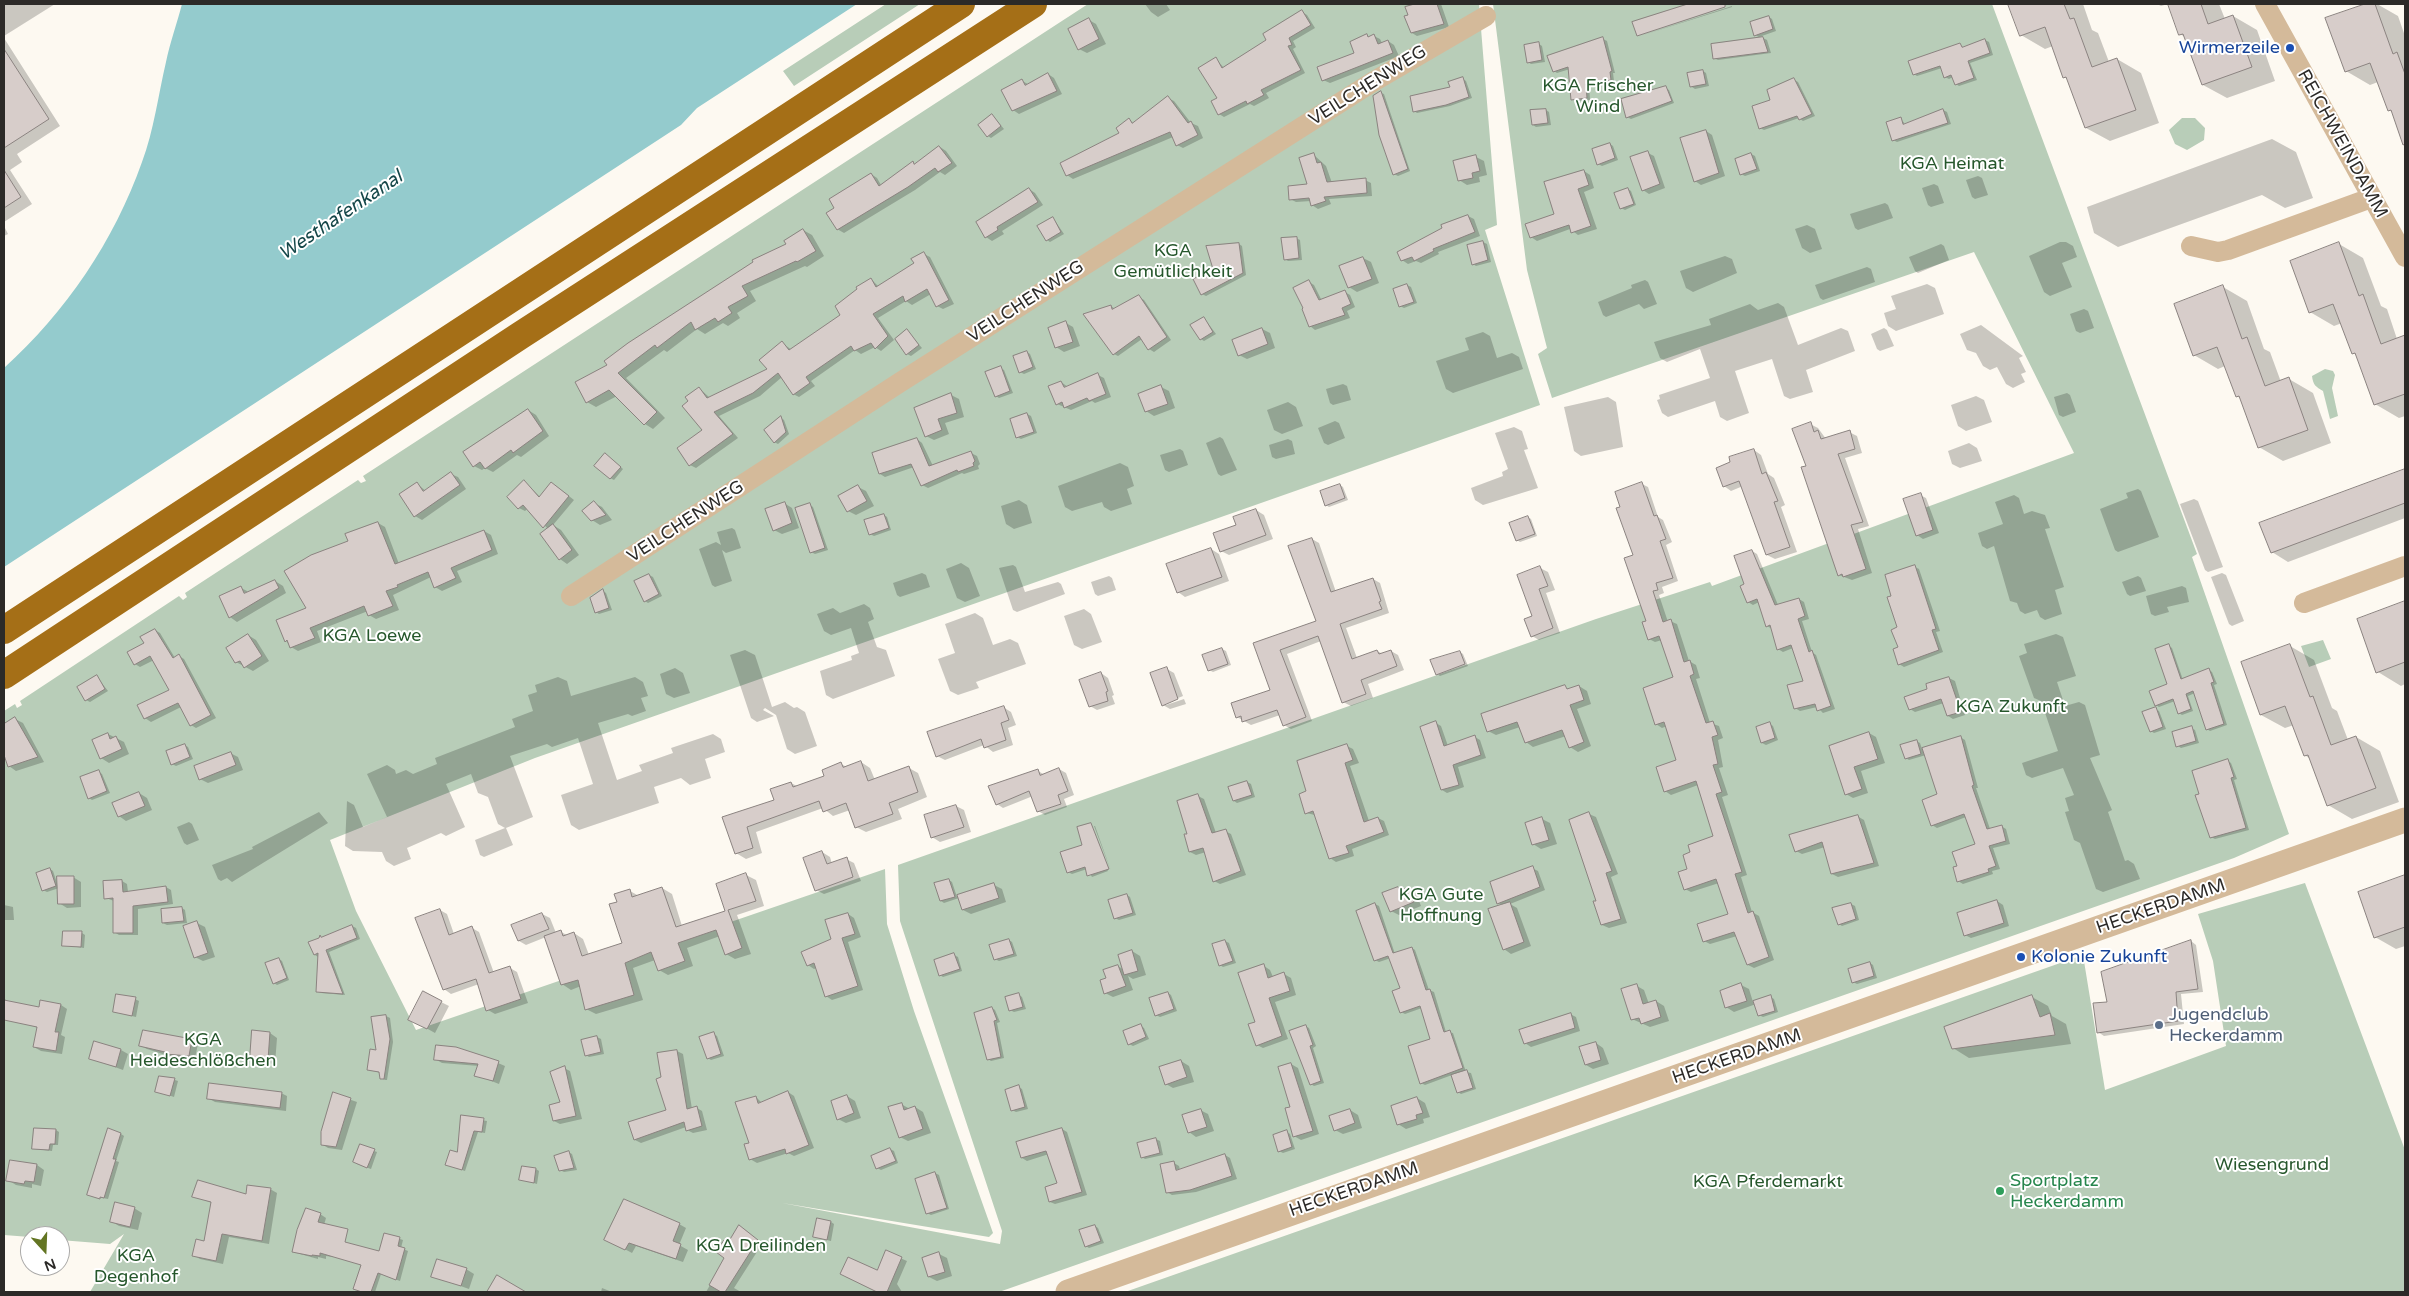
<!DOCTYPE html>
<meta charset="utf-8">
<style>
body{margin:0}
#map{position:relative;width:2409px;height:1296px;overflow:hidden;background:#fdf9f1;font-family:"Varela Round",sans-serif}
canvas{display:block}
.frame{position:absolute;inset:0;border:5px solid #2c2a28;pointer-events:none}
.north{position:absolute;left:20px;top:1226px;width:50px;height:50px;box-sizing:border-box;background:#fff;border:1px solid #abaaa9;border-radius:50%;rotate:160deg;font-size:14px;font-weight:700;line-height:20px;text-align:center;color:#2c2a28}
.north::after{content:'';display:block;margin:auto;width:18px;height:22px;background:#637523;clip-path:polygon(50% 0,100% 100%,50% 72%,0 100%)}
</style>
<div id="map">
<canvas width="2409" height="1296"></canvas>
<div class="frame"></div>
<div class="north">N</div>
</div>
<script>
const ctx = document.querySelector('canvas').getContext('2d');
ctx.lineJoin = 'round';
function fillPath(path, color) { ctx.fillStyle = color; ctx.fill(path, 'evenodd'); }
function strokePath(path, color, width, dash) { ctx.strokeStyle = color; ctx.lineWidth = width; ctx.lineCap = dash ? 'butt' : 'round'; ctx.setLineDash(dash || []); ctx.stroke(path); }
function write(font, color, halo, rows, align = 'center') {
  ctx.font = font + ' "Varela Round",sans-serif'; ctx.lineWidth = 4; ctx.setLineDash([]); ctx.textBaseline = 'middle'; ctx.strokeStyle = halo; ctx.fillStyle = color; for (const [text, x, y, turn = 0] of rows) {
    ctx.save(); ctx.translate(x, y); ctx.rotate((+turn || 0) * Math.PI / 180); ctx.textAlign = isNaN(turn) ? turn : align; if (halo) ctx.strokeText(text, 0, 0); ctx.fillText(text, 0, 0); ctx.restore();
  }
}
const green = new Path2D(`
 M 886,4 L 920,4 L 794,86 L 783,71 Z
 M 1088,4 L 1479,4 L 1497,225 L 1485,230 L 1540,405 L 535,758 L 330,840 L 356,911 L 416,1030 L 885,869 L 887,924 L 914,1011 L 993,1233 L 989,1237 L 782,1203 L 1000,1244 L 1002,1231 L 900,921 L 898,865 L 1596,619 L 1710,582 L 1712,586 L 2074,453 L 1974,252 L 1552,398 L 1538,354 L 1547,348 L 1527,270 L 1493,4 L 1992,4 L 2197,554 L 2192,557 L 2289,834 L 2234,858 L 999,1292 L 90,1292 L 124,1234 L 110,1244 L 60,1240 L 60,1236 L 30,1237 L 4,1235 L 4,711 L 15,704 L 17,708 L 22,705 L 20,701 L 179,596 L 183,600 L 187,597 L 185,593 L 358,480 L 361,483 L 366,481 L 363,476 Z
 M 2182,118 L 2195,118 L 2205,128 L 2204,140 L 2187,150 L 2175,144 L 2169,130 Z
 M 2325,369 L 2333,371 L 2335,375 L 2332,388 L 2338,416 L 2330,419 L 2323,391 C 2316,387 2313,385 2312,376 Z
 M 2323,640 L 2331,659 L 2309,667 L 2301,646 Z
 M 2305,883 L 2405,1150 L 2405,1292 L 1125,1292 L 2083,955 L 2105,1090 L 2226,1046 L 2213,961 L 2198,914 Z`);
const water = new Path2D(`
 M 182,4 L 857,4 L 697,108 L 681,125 L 4,567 L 4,368 C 66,312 114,241 142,162 C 154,130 158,96 166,62 C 170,43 177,23 182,4 Z`);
const shadow = new Path2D(`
 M 4,4 L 55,4 L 4,36 Z
 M 1145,4 L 1166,4 L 1170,10 L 1158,17 L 1151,12 Z
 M 1419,4 L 1441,4 L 1449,27 L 1417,36 L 1412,33 L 1406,8 Z
 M 1689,4 L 1730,4 L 1639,34 L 1634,23 Z
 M 2010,4 L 2083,4 L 2092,30 L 2098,33 L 2109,62 L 2117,59 L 2141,73 L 2159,123 L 2110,141 L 2086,128 L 2069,80 L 2064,77 L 2053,46 L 2045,49 L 2021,35 Z
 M 2157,4 L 2168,4 L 2161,6 Z
 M 2169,4 L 2219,4 L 2225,19 L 2233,16 L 2257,30 L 2275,81 L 2227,98 L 2203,85 L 2185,37 L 2180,34 Z
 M 2369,4 L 2377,4 L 2398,16 L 2405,36 L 2405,146 L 2393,113 L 2389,110 L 2378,82 L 2370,85 L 2346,71 L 2327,19 Z
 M 1732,6 L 1732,7 L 1640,36 Z
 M 1302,12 L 1307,15 L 1315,28 L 1293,41 L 1296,47 L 1293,49 L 1305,73 L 1266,93 L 1269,98 L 1254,106 L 1250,104 L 1224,117 L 1219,114 L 1216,59 L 1224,68 L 1268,40 Z
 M 1769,17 L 1772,19 L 1776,31 L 1759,37 L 1755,35 Z
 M 1089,20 L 1096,24 L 1106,44 L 1087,53 L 1079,49 Z
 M 1366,36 L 1369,37 L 1374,36 L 1380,39 L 1382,43 L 1388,41 L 1394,45 L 1399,56 L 1330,83 L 1323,80 L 1356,53 Z
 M 4,38 L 60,126 L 17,154 L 22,162 L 10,170 L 32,204 L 4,222 Z
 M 1763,38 L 1767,40 L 1771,53 L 1718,60 L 1714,58 Z
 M 1603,39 L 1607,41 L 1615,73 L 1613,73 L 1614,81 L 1589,85 L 1590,100 L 1576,101 L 1572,99 L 1570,69 L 1557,73 L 1554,71 Z
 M 1985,40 L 1989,42 L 1993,55 L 1970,63 L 1977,80 L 1959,86 L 1956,84 L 1953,77 L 1949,79 L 1945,77 L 1942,68 L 1917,76 L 1914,74 L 1960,44 L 1964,48 Z
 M 1539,44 L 1542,46 L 1545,62 L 1531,64 L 1528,62 Z
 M 1703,71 L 1706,73 L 1709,86 L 1695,89 L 1692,87 Z
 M 1048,74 L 1054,78 L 1062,94 L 1019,114 L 1013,110 L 1022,81 L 1028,84 Z
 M 1463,79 L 1466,81 L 1472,98 L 1450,106 L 1417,113 L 1414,111 L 1452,88 Z
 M 1794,80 L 1798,82 L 1815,116 L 1803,121 L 1799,118 L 1764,130 L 1760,128 L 1772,100 Z
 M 1665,88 L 1669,90 L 1674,103 L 1631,119 L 1627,117 Z
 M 1381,93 L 1384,94 L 1410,171 L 1398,176 L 1394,174 Z
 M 1168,98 L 1174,101 L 1191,123 L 1198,126 L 1203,138 L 1183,148 L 1177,145 L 1173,137 L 1073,179 L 1067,175 L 1121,134 L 1129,120 L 1134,123 Z
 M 1546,110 L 1549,112 L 1551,125 L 1536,127 L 1533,125 Z
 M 1943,110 L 1947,112 L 1951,124 L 1897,142 L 1893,140 L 1901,119 L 1905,124 Z
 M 992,115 L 1004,129 L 991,138 L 988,136 Z
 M 1706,131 L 1712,135 L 1725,176 L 1701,185 L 1695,181 Z
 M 2272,139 L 2296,152 L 2313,198 L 2285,208 L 2262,195 L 2118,247 L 2094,233 L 2087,207 Z
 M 1610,144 L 1613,146 L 1618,160 L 1602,166 L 1598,164 Z
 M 940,147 L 946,151 L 957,166 L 945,175 L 940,172 L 915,190 L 844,233 L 837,229 L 836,208 L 871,174 L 877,178 L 881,185 L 913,163 L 916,164 Z
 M 1648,153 L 1654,156 L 1665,188 L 1649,194 L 1643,190 Z
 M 1751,154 L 1755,156 L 1760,171 L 1745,176 L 1741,174 Z
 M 1314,155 L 1326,166 L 1332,183 L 1365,180 L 1371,183 L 1372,196 L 1329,199 L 1331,204 L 1318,209 L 1312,205 L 1311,201 L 1296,202 L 1290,199 L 1309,185 Z
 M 1476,157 L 1484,161 L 1487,175 L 1479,177 L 1480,182 L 1467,185 L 1459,180 Z
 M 1584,171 L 1590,175 L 1594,188 L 1584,192 L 1597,229 L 1578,235 L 1570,229 L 1537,241 L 1531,237 L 1556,215 Z
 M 1978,176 L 1982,178 L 1988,195 L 1975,199 L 1972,197 L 1966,180 Z
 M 1934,184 L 1938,186 L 1944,203 L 1931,207 L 1928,205 L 1922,188 Z
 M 1029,189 L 1035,193 L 1043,205 L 1002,231 L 1004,234 L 992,241 L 986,237 L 977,222 Z
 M 1628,189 L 1631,191 L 1636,205 L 1625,210 L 1621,208 Z
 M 1885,203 L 1888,205 L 1893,218 L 1858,230 L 1855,228 L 1850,214 Z
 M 1468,216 L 1474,219 L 1480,236 L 1438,252 L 1439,254 L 1421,263 L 1416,261 L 1408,264 L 1402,260 Z
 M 1053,218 L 1064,234 L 1050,242 L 1047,240 Z
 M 1807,225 L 1815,229 L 1822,249 L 1810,253 L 1802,248 L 1795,229 Z
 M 4,226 L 8,234 L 4,236 Z
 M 803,230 L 812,235 L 824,256 L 807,267 L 805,266 L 750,291 L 756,301 L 737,313 L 740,318 L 728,326 L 723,323 L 705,334 L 697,329 L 667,352 L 664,350 L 626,378 L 665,418 L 653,429 L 645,424 L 617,396 L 596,407 L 587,402 L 608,365 L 788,245 Z
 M 1296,238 L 1300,240 L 1302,260 L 1288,261 L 1285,259 Z
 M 1483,242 L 1487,244 L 1491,262 L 1476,266 L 1473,264 Z
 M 2060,242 L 2066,242 L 2073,246 L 2077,257 L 2062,263 L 2072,287 L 2050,296 L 2044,292 L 2029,256 Z
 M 1239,244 L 1242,246 L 1246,275 L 1206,296 L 1202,294 Z
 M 1941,244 L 1944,246 L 1949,260 L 1918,273 L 1915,271 L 1909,257 Z
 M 2339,244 L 2363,258 L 2381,306 L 2387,309 L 2397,339 L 2405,336 L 2405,416 L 2399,418 L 2375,404 L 2358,356 L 2353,353 L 2342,323 L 2334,326 L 2310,312 Z
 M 924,254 L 930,257 L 954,304 L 943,309 L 937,306 L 931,294 L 912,305 L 906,301 L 878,318 L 894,340 L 881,351 L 875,347 L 861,354 L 855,350 L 811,381 L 815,386 L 799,397 L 793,394 L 782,377 L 760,396 L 719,416 L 738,438 L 696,468 L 690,465 L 704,430 L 699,388 L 710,398 L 769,369 L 782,343 L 792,350 L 842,315 L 871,279 L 879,287 L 915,264 Z
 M 1725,256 L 1732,259 L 1737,273 L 1693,292 L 1686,288 L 1680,271 Z
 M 1363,258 L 1371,262 L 1379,283 L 1357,292 L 1349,287 Z
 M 1867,267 L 1871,269 L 1875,282 L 1823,300 L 1820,298 L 1815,285 Z
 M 1645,280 L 1648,282 L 1657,304 L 1644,309 L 1639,304 L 1606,317 L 1603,315 L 1598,302 L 1632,288 L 1631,285 Z
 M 1309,282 L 1314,285 L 1322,301 L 1345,292 L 1350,295 L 1355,307 L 1347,311 L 1350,318 L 1315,330 L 1310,326 Z
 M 1927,284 L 1935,288 L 1944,314 L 1896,331 L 1888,326 L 1884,313 L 1896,309 L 1891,296 Z
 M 1407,285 L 1411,287 L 1417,303 L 1404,308 L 1400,306 Z
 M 2223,287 L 2247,301 L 2264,349 L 2270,352 L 2281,382 L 2289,379 L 2313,393 L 2331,443 L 2283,461 L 2259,447 L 2241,399 L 2237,396 L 2225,366 L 2218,369 L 2194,355 Z
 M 1139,297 L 1144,300 L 1171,340 L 1154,352 L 1149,349 L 1142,339 L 1118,356 L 1114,354 L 1111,306 L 1115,309 Z
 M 1778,303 L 1784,307 L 1798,345 L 1841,328 L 1848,331 L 1855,351 L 1806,370 L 1813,392 L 1790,399 L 1784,396 L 1772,359 L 1735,371 L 1749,413 L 1727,421 L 1720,417 L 1715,401 L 1668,417 L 1662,413 L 1657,400 L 1660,399 L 1659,395 L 1710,378 L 1700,349 L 1667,362 L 1660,358 L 1654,342 L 1711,325 L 1709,319 L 1750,304 L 1758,310 Z
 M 2084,309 L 2088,311 L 2094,328 L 2080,333 L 2076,331 L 2070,314 Z
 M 1204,318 L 1216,334 L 1204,341 L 1201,339 Z
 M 1066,323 L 1073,327 L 1080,346 L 1064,352 L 1056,347 Z
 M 1981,325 L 2023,356 L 2019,358 L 2026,372 L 2021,374 L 2025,382 L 2013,388 L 2006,384 L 1997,367 L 1990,370 L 1983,366 L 1976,353 L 1967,350 L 1960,334 Z
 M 1884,328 L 1887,330 L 1894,346 L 1880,351 L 1877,349 L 1871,334 Z
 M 1262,329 L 1270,333 L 1275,348 L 1247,359 L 1239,355 Z
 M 907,331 L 922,348 L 911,356 L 907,354 Z
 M 1483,332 L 1490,336 L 1497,358 L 1512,353 L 1519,357 L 1523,369 L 1453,393 L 1446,389 L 1436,361 L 1469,350 L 1465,338 Z
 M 1027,352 L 1030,354 L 1036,369 L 1024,374 L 1020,372 Z
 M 1000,368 L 1004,370 L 1013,393 L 999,398 L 996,396 Z
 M 1098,375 L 1104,378 L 1111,397 L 1095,403 L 1092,401 L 1071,410 L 1057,404 L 1061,382 L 1068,387 Z
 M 1343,384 L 1347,386 L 1351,400 L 1333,405 L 1330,403 L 1326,389 Z
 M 1161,387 L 1169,391 L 1175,408 L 1154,416 L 1146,411 Z
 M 2067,393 L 2070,395 L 2076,412 L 2063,417 L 2059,415 L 2054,397 Z
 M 951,395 L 959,399 L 964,417 L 945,423 L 949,434 L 934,440 L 926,436 Z
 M 1976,396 L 1984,400 L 1992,422 L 1966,431 L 1958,426 L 1951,405 Z
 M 1608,397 L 1616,402 L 1623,447 L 1581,456 L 1574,451 L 1564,407 Z
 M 1288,402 L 1296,407 L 1303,426 L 1282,434 L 1274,430 L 1267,410 Z
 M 528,410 L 536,415 L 549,436 L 521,457 L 517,455 L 493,472 L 485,468 L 482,470 L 474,466 Z
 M 1027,414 L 1031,416 L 1037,433 L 1021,439 L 1017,437 Z
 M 781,418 L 784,420 L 789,434 L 778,444 L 774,442 Z
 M 1335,421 L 1339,423 L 1345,438 L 1328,445 L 1324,443 L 1318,428 Z
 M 1810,424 L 1818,428 L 1826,439 L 1849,432 L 1857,436 L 1862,453 L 1845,458 L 1869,526 L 1858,529 L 1872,573 L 1852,580 L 1839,575 L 1808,466 Z
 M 1514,427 L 1522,431 L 1528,449 L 1524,450 L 1538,488 L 1483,505 L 1475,500 L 1471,488 L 1503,476 L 1502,472 L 1508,469 L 1495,433 Z
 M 1220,437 L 1223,439 L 1237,470 L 1221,476 L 1218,474 L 1206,443 Z
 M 917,439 L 922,443 L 933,466 L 971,453 L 977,456 L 980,464 L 978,466 L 979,469 L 964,474 L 962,473 L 928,488 L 922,485 L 914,467 L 885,477 L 880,474 Z
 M 1288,439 L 1292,441 L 1295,454 L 1276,459 L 1272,457 L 1269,445 Z
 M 1969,443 L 1977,448 L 1982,461 L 1960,468 L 1952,464 L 1948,451 Z
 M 1180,449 L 1183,451 L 1188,465 L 1169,472 L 1165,470 L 1160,455 Z
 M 1754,450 L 1761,455 L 1768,474 L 1774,478 L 1785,505 L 1781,507 L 1797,552 L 1775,559 L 1767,555 L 1743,486 L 1731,491 L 1724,486 Z
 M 609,457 L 623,469 L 614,480 L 610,478 Z
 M 1120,463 L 1128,467 L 1134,486 L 1127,489 L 1132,504 L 1111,511 L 1104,507 L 1102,502 L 1072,511 L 1065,507 L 1058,486 Z
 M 2405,470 L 2405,518 L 2288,562 L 2272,552 L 2261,524 Z
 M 451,474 L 458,477 L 466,489 L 422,520 L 415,516 L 401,494 L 417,484 L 426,491 Z
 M 524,481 L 540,497 L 556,486 L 574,500 L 553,525 L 561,530 L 579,555 L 567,564 L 560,559 L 548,529 L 528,508 L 525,511 L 519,508 L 509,497 Z
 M 1642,484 L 1648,487 L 1658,517 L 1663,520 L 1672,542 L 1666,545 L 1678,581 L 1662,587 L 1664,593 L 1659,595 L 1668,622 L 1670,621 L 1677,624 L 1689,661 L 1696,665 L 1700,678 L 1696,679 L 1710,723 L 1719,726 L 1723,738 L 1718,740 L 1723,767 L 1719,768 L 1728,795 L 1722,797 L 1747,875 L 1741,877 L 1752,912 L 1759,916 L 1774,960 L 1754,968 L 1748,965 L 1737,936 L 1710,944 L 1704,941 L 1729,915 L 1719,883 L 1691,892 L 1685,889 L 1692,853 L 1714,837 L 1698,785 L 1671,795 L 1665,791 L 1677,761 L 1667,726 L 1662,728 L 1656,724 L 1674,678 L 1662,640 L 1655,642 L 1649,639 L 1648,621 L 1634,556 L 1622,508 Z
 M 1340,485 L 1343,487 L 1348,500 L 1329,507 L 1326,505 Z
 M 858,487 L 866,491 L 874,506 L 856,515 L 848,511 Z
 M 2138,489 L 2141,491 L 2159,537 L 2118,552 L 2115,550 L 2100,509 L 2128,498 L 2126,493 Z
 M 1920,495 L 1926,498 L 1939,533 L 1923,539 L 1917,535 Z
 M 2014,495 L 2019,498 L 2024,514 L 2032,511 L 2045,515 L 2050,528 L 2045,529 L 2064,587 L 2055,590 L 2062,614 L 2045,620 L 2040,617 L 2037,610 L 2025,614 L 2020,611 L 2017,603 L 2010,601 L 1994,546 L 1987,549 L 1982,546 L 1978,533 L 2003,524 L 1995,502 Z
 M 2194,499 L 2198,501 L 2223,567 L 2208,572 L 2205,570 L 2180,504 Z
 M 1019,500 L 1027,505 L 1032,523 L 1014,529 L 1006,524 L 1001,506 Z
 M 594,503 L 602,507 L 612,520 L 600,525 L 592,520 Z
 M 784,503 L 792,508 L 799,528 L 782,534 L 774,530 Z
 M 810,505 L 813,507 L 828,550 L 815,554 L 811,552 Z
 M 1256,510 L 1264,515 L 1273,539 L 1229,555 L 1221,551 L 1238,526 Z
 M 884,515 L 887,517 L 891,530 L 874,536 L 870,534 Z
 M 1528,517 L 1531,519 L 1537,536 L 1520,542 L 1517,540 Z
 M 378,523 L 385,527 L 399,564 L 484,531 L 491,535 L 498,554 L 457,571 L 462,582 L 442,591 L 435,587 L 431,577 L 393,595 L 399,610 L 376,619 L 369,615 L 368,611 L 317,631 L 321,642 L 298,651 L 291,647 L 286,641 L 349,542 Z
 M 732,528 L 735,530 L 741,548 L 726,553 L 722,550 L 732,581 L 715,587 L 712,585 L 699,549 L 716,542 L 721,545 L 717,532 Z
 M 1312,539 L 1319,543 L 1336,592 L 1373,579 L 1380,583 L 1389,613 L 1346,628 L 1357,658 L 1377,651 L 1383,654 L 1391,651 L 1398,655 L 1404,670 L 1368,684 L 1373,698 L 1351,706 L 1343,702 L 1321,641 L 1287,654 L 1312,721 L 1291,729 L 1284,725 L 1280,715 L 1251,725 L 1237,717 L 1272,691 L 1255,644 L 1318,622 Z
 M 1211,549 L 1219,554 L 1229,581 L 1185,597 L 1178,592 Z
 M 1752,551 L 1757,554 L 1778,605 L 1799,599 L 1804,602 L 1809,619 L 1802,621 L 1812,652 L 1816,655 L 1835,709 L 1823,713 L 1817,707 L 1800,711 L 1795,708 L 1804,681 L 1793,648 L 1783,652 L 1778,649 L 1772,629 L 1767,626 L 1759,602 L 1753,605 L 1748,602 L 1745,585 Z
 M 961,563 L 969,568 L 980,596 L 965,602 L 957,598 L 946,569 Z
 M 1013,565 L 1016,567 L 1025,592 L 1058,582 L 1061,584 L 1065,594 L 1017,612 L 1013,610 L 999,568 Z
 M 1915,567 L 1919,569 L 1940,631 L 1936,632 L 1943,652 L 1904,667 L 1899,664 L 1899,628 L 1893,596 Z
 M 1540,568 L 1548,572 L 1555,590 L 1546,593 L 1560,633 L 1539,640 L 1532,636 Z
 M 922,573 L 926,575 L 930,587 L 900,597 L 897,595 L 893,583 Z
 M 2222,573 L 2226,575 L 2244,621 L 2232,626 L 2229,624 L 2211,577 Z
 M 649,575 L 653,577 L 662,596 L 648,603 L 645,601 Z
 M 1109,576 L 1112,578 L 1116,590 L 1098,596 L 1095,594 L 1091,582 Z
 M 2138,576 L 2141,578 L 2146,591 L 2130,596 L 2127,594 L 2122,582 Z
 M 275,581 L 283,586 L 286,593 L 237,622 L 230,617 L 241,588 L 249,592 Z
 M 2182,586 L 2186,588 L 2189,602 L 2167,607 L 2169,612 L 2155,616 L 2151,614 L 2146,596 Z
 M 603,591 L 606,593 L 612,610 L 599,614 L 596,612 Z
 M 2405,603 L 2405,684 L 2401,686 L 2378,672 L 2358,620 Z
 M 864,604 L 870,608 L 874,619 L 868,622 L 877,647 L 886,650 L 895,676 L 833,699 L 826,695 L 820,671 L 852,660 L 851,656 L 859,653 L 851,628 L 831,635 L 824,631 L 817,614 L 833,608 L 840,613 Z
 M 1084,609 L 1091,614 L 1102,642 L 1082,649 L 1074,645 L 1064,616 Z
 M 975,613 L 983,618 L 993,645 L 1010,639 L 1018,643 L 1026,664 L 976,682 L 979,688 L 958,695 L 950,691 L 938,659 L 955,653 L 945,624 Z
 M 155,630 L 160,633 L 175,658 L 179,656 L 184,659 L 216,718 L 196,728 L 191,725 L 181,707 L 151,722 L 145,718 L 170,691 L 154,660 L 140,667 L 135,664 Z
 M 2056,634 L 2063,637 L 2076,676 L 2057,682 L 2065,706 L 2079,702 L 2085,705 L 2100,755 L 2090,758 L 2112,810 L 2108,812 L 2125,861 L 2128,860 L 2134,864 L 2140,879 L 2103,892 L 2096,889 L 2080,843 L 2074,840 L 2065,812 L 2069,811 L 2065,798 L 2074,795 L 2063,768 L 2032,778 L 2026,775 L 2022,763 L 2058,751 L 2041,701 L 2034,698 L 2019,656 L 2027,653 L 2024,644 Z
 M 248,635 L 256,640 L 269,661 L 253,671 L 236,662 Z
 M 2169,646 L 2172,648 L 2183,680 L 2209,670 L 2212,672 L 2217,684 L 2214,685 L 2227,725 L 2210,731 L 2207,729 L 2195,693 L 2188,696 L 2193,711 L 2182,715 L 2179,713 L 2175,701 L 2159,707 L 2156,705 L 2169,684 Z
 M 2290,646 L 2314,660 L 2332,708 L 2337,711 L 2348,740 L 2356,737 L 2380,751 L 2399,802 L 2352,819 L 2328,805 L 2310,759 L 2305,755 L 2294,725 L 2285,728 L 2261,715 L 2242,663 Z
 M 1222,649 L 1226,651 L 1231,665 L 1213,672 L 1209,670 Z
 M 745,650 L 755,655 L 772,707 L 785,702 L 794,708 L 797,707 L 805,712 L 817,746 L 795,754 L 787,749 L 776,715 L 765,708 L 763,710 L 774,716 L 757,722 L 751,718 L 730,655 Z
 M 1460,652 L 1463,654 L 1468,666 L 1440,676 L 1437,674 Z
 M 675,668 L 683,673 L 690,693 L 674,698 L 666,694 L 660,674 Z
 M 1167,669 L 1174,673 L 1183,696 L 1166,703 L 1166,705 L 1184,699 L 1186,704 L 1170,709 L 1163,705 Z
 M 1101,673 L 1108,678 L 1114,695 L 1112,696 L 1115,704 L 1097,710 L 1090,706 Z
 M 97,677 L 108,691 L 90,702 L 86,700 Z
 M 558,677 L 567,681 L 571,696 L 635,677 L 643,682 L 648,696 L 641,698 L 646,711 L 632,716 L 628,714 L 598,723 L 617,780 L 642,771 L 639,765 L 673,753 L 671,748 L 713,734 L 721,739 L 725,752 L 705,759 L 711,778 L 690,785 L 681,778 L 654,787 L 659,803 L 579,830 L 571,825 L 561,795 L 593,784 L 578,738 L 552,747 L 547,744 L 510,756 L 533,817 L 506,828 L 513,845 L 484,857 L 480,855 L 475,840 L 505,828 L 498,824 L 488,797 L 478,793 L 471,774 L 446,784 L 465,827 L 446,836 L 441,833 L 407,848 L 411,859 L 394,866 L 386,861 L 382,852 L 353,851 L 345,846 L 347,801 L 354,805 L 363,827 L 387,817 L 367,774 L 387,765 L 395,770 L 396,774 L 406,770 L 413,774 L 437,764 L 435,758 L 515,727 L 512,719 L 533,711 L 528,695 L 537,692 L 535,685 Z
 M 1949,678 L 1955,681 L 1965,715 L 1953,719 L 1948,716 L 1944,703 L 1915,712 L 1910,709 L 1929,690 Z
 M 1579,686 L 1587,691 L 1591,704 L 1577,709 L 1591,746 L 1578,752 L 1570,747 L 1566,736 L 1533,747 L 1526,742 L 1520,727 L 1496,735 L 1488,731 L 1565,687 L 1570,690 Z
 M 1003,707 L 1011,712 L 1016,725 L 1008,728 L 1013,745 L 993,752 L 984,745 L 945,760 L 937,756 Z
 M 2155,709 L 2159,711 L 2166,729 L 2154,733 L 2151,731 Z
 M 15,719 L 23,723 L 44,762 L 16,771 L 9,766 L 4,751 L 4,725 Z
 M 1436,723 L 1441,726 L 1448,746 L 1475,737 L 1480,740 L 1486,758 L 1458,767 L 1464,787 L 1447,793 L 1442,790 Z
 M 1770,724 L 1773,726 L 1778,740 L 1766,745 L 1762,743 L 1757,728 Z
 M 2191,728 L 2195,730 L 2199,743 L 2181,748 L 2178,746 Z
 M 1869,733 L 1876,737 L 1885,763 L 1861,771 L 1868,793 L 1853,798 L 1846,794 L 1830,746 Z
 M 108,734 L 124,742 L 129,754 L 109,763 L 101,758 Z
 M 1960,737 L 1965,740 L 1978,788 L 1976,788 L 1990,829 L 2001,826 L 2006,829 L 2010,844 L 1993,848 L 2000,869 L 1992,871 L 1993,874 L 1963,884 L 1958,881 L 1958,867 L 1976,845 L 1966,817 L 1937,828 L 1932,825 L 1939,795 L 1926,755 L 1909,760 L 1906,758 L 1916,741 L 1920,743 L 1922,749 Z
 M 184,745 L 188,747 L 193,759 L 176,766 L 172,764 Z
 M 1347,746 L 1353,749 L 1359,763 L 1350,766 L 1369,821 L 1378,818 L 1384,821 L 1389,835 L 1352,849 L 1354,856 L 1336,862 L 1330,858 L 1315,815 L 1306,813 L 1308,792 Z
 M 230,753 L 238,757 L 243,770 L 208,783 L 200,779 Z
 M 2228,761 L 2231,763 L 2237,779 L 2234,780 L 2249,830 L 2215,839 L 2211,837 L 2201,794 Z
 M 861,762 L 870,768 L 875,780 L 909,768 L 918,773 L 927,797 L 898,809 L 902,819 L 866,832 L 856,827 L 850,810 L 833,816 L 823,808 L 756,832 L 762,853 L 746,859 L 736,853 L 723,818 L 775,801 L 791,783 L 797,786 L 825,776 L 841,764 L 847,767 Z
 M 1059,769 L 1066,773 L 1074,795 L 1064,799 L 1067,807 L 1045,815 L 1038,811 L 1033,796 L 1003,808 L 997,804 L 1038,771 L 1045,775 Z
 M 99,772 L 102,774 L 110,793 L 92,800 L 89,798 Z
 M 1247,782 L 1251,784 L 1255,797 L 1237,803 L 1234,801 Z
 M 139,793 L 147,798 L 152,810 L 126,821 L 119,816 Z
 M 1198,796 L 1204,799 L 1216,833 L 1225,831 L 1231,834 L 1246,875 L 1220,884 L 1214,881 L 1206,852 L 1196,855 L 1190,852 L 1189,834 Z
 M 956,806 L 964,810 L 971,832 L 940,842 L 932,837 Z
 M 319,812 L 328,823 L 232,882 L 227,878 L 221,881 L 218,879 L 212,865 L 253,849 L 252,847 Z
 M 1589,814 L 1596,817 L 1618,874 L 1611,877 L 1627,923 L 1609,928 L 1602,925 Z
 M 1857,816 L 1864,820 L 1879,866 L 1838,877 L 1832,874 L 1825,847 L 1802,854 L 1796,851 Z
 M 1542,819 L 1550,823 L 1557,844 L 1541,849 L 1533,844 Z
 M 189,822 L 192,824 L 199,840 L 187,845 L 184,843 L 177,827 Z
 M 1091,824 L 1108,871 L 1092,877 L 1087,869 L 1072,874 L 1068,872 L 1062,853 L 1084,846 L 1078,828 Z
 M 1094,826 L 1095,826 L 1111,871 Z
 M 822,852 L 830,857 L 832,864 L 846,859 L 854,863 L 861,881 L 824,894 L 816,890 Z
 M 1532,868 L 1538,871 L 1545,890 L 1510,904 L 1517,908 L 1531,946 L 1511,954 L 1504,949 L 1503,905 L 1498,903 Z
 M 50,869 L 53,871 L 58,886 L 73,877 L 81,882 L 81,907 L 67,908 L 59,903 L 59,888 L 47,892 L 43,890 Z
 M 746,875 L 756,880 L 764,906 L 737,915 L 751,954 L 735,959 L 726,954 L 720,936 L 687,948 L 693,966 L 668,975 L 659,970 L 655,960 L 633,968 L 643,1000 L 596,1014 L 586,1009 L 581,986 L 571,990 L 562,984 L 546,937 L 526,945 L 519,941 L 542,914 L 550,918 L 556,933 L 561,932 L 567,935 L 574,933 L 583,939 L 589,955 L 624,944 L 618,903 L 630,891 L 639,896 L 662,888 L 672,894 L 682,926 L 727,911 Z
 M 2405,877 L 2405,946 L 2396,949 L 2375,937 L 2359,893 Z
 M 949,880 L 952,882 L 957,897 L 994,885 L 1002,889 L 1006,902 L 971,914 L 963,910 L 959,898 L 944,903 L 941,901 Z
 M 122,881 L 127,884 L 128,892 L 166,887 L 171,890 L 173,904 L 138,909 L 138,935 L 119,935 L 114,932 L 114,901 L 106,898 Z
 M 1398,888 L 1403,891 L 1408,889 L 1416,893 L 1421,906 L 1399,915 L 1391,911 Z
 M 1127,895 L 1130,897 L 1136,915 L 1119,920 L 1115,918 Z
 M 1997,901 L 2003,905 L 2009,926 L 1971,938 L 1965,935 Z
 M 1375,904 L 1379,906 L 1395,954 L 1412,948 L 1415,950 L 1429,990 L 1434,992 L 1446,1032 L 1453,1033 L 1466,1072 L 1471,1073 L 1476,1089 L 1461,1094 L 1458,1092 L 1452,1075 L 1425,1085 L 1421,1083 L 1431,1040 L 1422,1008 L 1405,1014 L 1401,1012 L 1402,989 L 1391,958 L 1379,962 L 1375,960 Z
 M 1851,904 L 1855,906 L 1859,920 L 1842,926 L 1839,924 Z
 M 4,905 L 13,907 L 14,920 L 4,920 Z
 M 182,908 L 185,910 L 187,923 L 167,925 L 163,923 Z
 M 440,910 L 447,914 L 454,934 L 472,928 L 479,932 L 494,973 L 510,968 L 517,972 L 528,1003 L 495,1014 L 488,1010 L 479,984 L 451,994 L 444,989 Z
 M 848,914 L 854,918 L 861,937 L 848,942 L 863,990 L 832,1000 L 826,996 L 817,968 L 814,969 L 808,965 L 833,940 Z
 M 197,923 L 205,927 L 215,957 L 203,961 L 195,957 Z
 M 352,926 L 356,928 L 360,939 L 329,952 L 345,995 L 321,993 L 317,991 L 318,957 L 315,955 L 321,937 Z
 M 82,933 L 85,935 L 84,948 L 63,945 Z
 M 1009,940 L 1012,942 L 1017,956 L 999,961 L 995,959 Z
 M 1225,941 L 1229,943 L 1236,963 L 1223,967 L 1220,965 Z
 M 2191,941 L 2196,945 L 2203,992 L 2181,994 L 2184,1024 L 2104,1036 L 2098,1032 L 2109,1003 Z
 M 1132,951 L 1140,956 L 1146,975 L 1133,979 L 1128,976 L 1133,990 L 1113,997 L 1105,993 L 1108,979 L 1118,966 L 1124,970 Z
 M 954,955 L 958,957 L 962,971 L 943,977 L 940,975 Z
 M 279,959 L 282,961 L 289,980 L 277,985 L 274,983 Z
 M 1870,963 L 1873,965 L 1877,978 L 1857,984 L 1853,982 Z
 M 1264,966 L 1270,970 L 1273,977 L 1284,974 L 1291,978 L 1296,995 L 1275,1002 L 1288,1039 L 1263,1048 L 1257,1045 L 1256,1023 Z
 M 1741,985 L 1749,989 L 1753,1002 L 1770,997 L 1774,999 L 1778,1012 L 1763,1017 L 1759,1015 L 1756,1004 L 1734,1012 L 1726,1007 Z
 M 1637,986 L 1644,990 L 1649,1004 L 1656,1001 L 1664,1006 L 1669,1021 L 1650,1027 L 1632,1019 Z
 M 1168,993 L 1171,995 L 1177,1011 L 1160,1017 L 1156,1015 Z
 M 1019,995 L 1022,997 L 1026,1009 L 1014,1012 L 1010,1010 Z
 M 2032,997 L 2048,1006 L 2052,1016 L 2066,1024 L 2071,1044 L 1969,1058 L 1953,1048 Z
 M 4,999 L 12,1003 L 40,1009 L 61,1005 L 67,1009 L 61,1035 L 65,1037 L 62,1054 L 41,1051 L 34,1047 L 38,1028 L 4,1016 L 4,1018 Z
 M 135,999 L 139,1001 L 136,1017 L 114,1012 Z
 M 441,1002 L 449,1006 L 435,1033 L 417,1023 Z
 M 992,1008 L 995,1010 L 1000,1022 L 997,1023 L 1004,1058 L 991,1061 L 988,1059 Z
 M 1570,1014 L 1576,1017 L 1580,1031 L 1531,1047 L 1525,1043 Z
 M 386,1016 L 390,1018 L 393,1042 L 387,1080 L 385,1080 L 381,1078 L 381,1073 L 369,1070 L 377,1052 L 372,1018 Z
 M 1141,1026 L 1144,1028 L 1149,1039 L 1133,1046 L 1129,1044 Z
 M 1305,1026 L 1309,1028 L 1316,1046 L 1313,1048 L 1324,1083 L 1314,1086 L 1311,1084 Z
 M 144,1031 L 192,1040 L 198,1044 L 195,1058 L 172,1057 L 147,1049 L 141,1046 Z
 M 270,1033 L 277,1038 L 275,1064 L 259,1062 L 251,1058 Z
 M 713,1034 L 717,1036 L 724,1056 L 711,1060 L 708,1058 Z
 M 597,1037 L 601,1039 L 604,1054 L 589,1057 L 586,1055 Z
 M 1596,1043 L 1603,1048 L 1609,1064 L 1593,1069 L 1586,1065 Z
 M 121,1050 L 128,1054 L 123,1070 L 90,1058 Z
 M 677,1051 L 683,1054 L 692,1109 L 697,1108 L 702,1111 L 707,1130 L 693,1133 L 687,1130 L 686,1127 L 641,1143 L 635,1140 L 630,1123 L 668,1111 L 662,1078 Z
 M 435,1059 L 498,1063 L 505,1066 L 499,1084 L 476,1075 L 479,1066 L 442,1063 Z
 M 1181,1061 L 1189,1066 L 1194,1082 L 1173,1088 L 1166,1084 Z
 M 1291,1064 L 1298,1068 L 1319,1134 L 1301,1140 L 1294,1136 Z
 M 564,1068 L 570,1071 L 582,1119 L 560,1124 L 554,1121 L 562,1103 Z
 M 175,1080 L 178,1081 L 174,1097 L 156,1091 Z
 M 1018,1087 L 1022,1089 L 1028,1109 L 1016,1112 L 1012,1110 Z
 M 788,1092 L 794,1096 L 814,1148 L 794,1156 L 788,1153 L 757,1163 L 750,1159 L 756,1097 L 762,1103 Z
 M 281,1093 L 287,1096 L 286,1111 L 215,1102 L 208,1098 Z
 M 334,1094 L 357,1102 L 342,1150 L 328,1148 L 322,1144 Z
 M 847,1096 L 855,1101 L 861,1118 L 846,1123 L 838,1119 Z
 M 1417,1098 L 1425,1103 L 1430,1117 L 1423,1119 L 1424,1123 L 1406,1129 L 1398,1124 Z
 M 901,1104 L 910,1109 L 915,1107 L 923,1112 L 931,1133 L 908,1141 L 900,1137 Z
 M 1200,1110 L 1208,1114 L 1214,1131 L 1196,1137 L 1189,1132 Z
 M 1350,1110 L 1358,1115 L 1362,1128 L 1343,1134 L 1335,1130 Z
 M 463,1117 L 487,1121 L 485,1133 L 478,1132 L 465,1171 L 450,1166 L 458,1154 Z
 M 1062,1129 L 1067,1132 L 1087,1195 L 1055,1204 L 1050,1202 L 1058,1184 L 1049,1154 L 1027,1161 L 1022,1158 Z
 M 56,1130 L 59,1132 L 58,1145 L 53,1145 L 52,1151 L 34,1149 Z
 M 1287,1132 L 1290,1134 L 1295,1149 L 1283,1153 L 1279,1151 Z
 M 121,1134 L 124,1136 L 116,1161 L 119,1162 L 108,1199 L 92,1196 Z
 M 1156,1139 L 1160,1141 L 1163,1155 L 1145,1159 L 1142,1157 Z
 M 890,1149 L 894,1151 L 898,1163 L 881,1170 L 877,1168 Z
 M 374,1151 L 377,1152 L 371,1169 L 357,1164 Z
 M 568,1152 L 572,1154 L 577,1170 L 564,1172 L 560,1170 Z
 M 1225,1155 L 1230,1158 L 1237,1179 L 1196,1192 L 1172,1195 L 1167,1192 L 1174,1163 L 1179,1166 L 1180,1170 Z
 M 37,1165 L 44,1170 L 41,1186 L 32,1184 L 32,1188 L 16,1185 L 8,1180 Z
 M 536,1169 L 539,1171 L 537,1184 L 520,1179 Z
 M 935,1173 L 939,1175 L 949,1209 L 931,1215 L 927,1213 Z
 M 270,1189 L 277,1193 L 269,1244 L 229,1237 L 223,1264 L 200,1259 L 193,1255 L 204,1242 L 212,1203 L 194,1196 L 247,1195 Z
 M 134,1208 L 142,1213 L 138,1230 L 119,1226 L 111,1221 Z
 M 320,1214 L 326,1218 L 324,1225 L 344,1231 L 333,1257 L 326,1256 L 326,1259 L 318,1257 L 318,1259 L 293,1252 Z
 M 831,1222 L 834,1224 L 831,1241 L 814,1237 Z
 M 679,1224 L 686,1228 L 679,1245 L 688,1250 L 683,1262 L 636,1246 L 632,1253 L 606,1239 Z
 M 1095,1226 L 1098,1228 L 1104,1243 L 1089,1248 L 1086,1246 Z
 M 744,1229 L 762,1244 L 734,1288 L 741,1292 L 706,1292 L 726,1257 L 728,1243 Z
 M 385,1234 L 403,1240 L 401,1248 L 408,1251 L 400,1281 L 381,1274 L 375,1292 L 358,1291 L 355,1289 L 363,1265 L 380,1253 Z
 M 886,1252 L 907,1261 L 897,1284 L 902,1292 L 879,1292 L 846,1277 L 877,1272 Z
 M 939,1254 L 947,1258 L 952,1276 L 937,1281 L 929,1277 Z
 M 466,1269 L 474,1274 L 469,1289 L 432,1276 Z
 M 602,1288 L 612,1292 L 601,1292 Z`);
const building = new Path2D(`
 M 1415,4 L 1437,4 L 1444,24 L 1411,33 L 1404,16 L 1408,15 L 1405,7 Z
 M 1688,4 L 1725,4 L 1725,7 L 1637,36 L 1632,22 Z
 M 2008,4 L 2064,4 L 2070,19 L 2074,18 L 2092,67 L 2117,58 L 2136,110 L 2085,128 L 2066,77 L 2063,78 L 2045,27 L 2020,36 Z
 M 2168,4 L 2201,4 L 2208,24 L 2233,15 L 2252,67 L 2202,85 L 2183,34 L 2179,35 Z
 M 2365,4 L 2375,4 L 2393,54 L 2397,52 L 2405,74 L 2405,144 L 2403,145 L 2391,110 L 2388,111 L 2370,63 L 2345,72 L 2325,18 Z
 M 1302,10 L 1311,25 L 1289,38 L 1292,45 L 1288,46 L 1301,70 L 1261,90 L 1264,95 L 1247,104 L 1246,101 L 1218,115 L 1211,101 L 1217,98 L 1198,68 L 1216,57 L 1222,68 L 1266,40 L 1263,34 Z
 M 1769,16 L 1773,29 L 1754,36 L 1750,22 Z
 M 1089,18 L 1099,39 L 1078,50 L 1068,29 Z
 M 1367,34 L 1368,37 L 1374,34 L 1378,44 L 1388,40 L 1393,53 L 1322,81 L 1317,67 L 1354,53 L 1350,42 Z
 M 1603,37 L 1612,71 L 1610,72 L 1611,80 L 1586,84 L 1587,98 L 1571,100 L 1568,67 L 1553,72 L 1547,56 Z
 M 1763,37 L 1768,52 L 1713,59 L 1711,44 Z
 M 1985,39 L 1990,53 L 1968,61 L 1974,78 L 1955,85 L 1951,75 L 1944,78 L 1940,66 L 1913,75 L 1908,61 L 1960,43 L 1962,47 Z
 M 1539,42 L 1542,60 L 1527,63 L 1524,45 Z
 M 4,49 L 49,119 L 4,148 Z
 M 1703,70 L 1706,84 L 1690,87 L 1687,73 Z
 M 1048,73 L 1057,91 L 1012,111 L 1001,90 L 1022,79 L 1025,85 Z
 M 1463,77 L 1469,97 L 1446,105 L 1413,112 L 1410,96 L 1450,87 L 1448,82 Z
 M 1794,78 L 1812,114 L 1799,120 L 1797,116 L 1759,129 L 1752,106 L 1770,100 L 1767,90 Z
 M 1666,86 L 1672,101 L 1626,118 L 1621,99 Z
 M 1381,91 L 1408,169 L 1393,175 L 1379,135 L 1373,96 Z
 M 1168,96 L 1188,123 L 1191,121 L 1198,135 L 1176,146 L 1170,132 L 1066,176 L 1060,163 L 1119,133 L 1116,128 L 1129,118 L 1132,123 Z
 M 1546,109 L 1548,123 L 1532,125 L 1530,110 Z
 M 1943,109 L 1948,123 L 1892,141 L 1886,122 L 1901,117 L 1903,124 Z
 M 992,114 L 1001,126 L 987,137 L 978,125 Z
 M 1706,130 L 1719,173 L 1694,182 L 1680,138 Z
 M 1610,143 L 1615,158 L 1597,165 L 1592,149 Z
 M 939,146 L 952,163 L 938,172 L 935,168 L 908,187 L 837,230 L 826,213 L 834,208 L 829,199 L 871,173 L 879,186 L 913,161 L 914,164 Z
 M 1648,151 L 1660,184 L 1642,191 L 1630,157 Z
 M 1314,153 L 1317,163 L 1321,162 L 1327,182 L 1366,178 L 1367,193 L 1324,197 L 1326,201 L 1311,206 L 1309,198 L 1289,200 L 1288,186 L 1307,184 L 1299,158 Z
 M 1751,153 L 1757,169 L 1740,175 L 1735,159 Z
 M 1476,155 L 1480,171 L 1472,173 L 1473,178 L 1458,181 L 1453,161 Z
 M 4,170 L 21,197 L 4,208 Z
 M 1584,170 L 1589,185 L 1578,189 L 1591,226 L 1571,233 L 1569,225 L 1530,238 L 1525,224 L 1554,214 L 1544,182 Z
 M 1029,188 L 1038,202 L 997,227 L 998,230 L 985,238 L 976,222 Z
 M 1628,188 L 1634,204 L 1620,209 L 1614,193 Z
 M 1468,215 L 1475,232 L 1433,249 L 1434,251 L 1414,261 L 1412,257 L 1401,261 L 1397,252 L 1442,228 L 1441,225 Z
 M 1053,217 L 1061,232 L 1046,241 L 1037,226 Z
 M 803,229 L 816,251 L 797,262 L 796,261 L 742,286 L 748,296 L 728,307 L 732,313 L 718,322 L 715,318 L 695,330 L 691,322 L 657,348 L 655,345 L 618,373 L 657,412 L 644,425 L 609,390 L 586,403 L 575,382 L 607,365 L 604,361 L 628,343 L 753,262 L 752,260 L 786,244 L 784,241 Z
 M 1297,237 L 1299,258 L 1284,260 L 1281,238 Z
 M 1483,241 L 1488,260 L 1472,265 L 1467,245 Z
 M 2339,242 L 2359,296 L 2363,294 L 2381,344 L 2405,335 L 2405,394 L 2374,405 L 2355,353 L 2352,354 L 2333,304 L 2309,313 L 2290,261 Z
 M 1239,243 L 1243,273 L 1201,295 L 1193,279 L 1213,269 L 1206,246 Z
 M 924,252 L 949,300 L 936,307 L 927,289 L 905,302 L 903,296 L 873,314 L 888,336 L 875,349 L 871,343 L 854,351 L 851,346 L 806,377 L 810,383 L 793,395 L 778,373 L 753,393 L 714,412 L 733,434 L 689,466 L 677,448 L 702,430 L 682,406 L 688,401 L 685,397 L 699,387 L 707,398 L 767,369 L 759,360 L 782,341 L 789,350 L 840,315 L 835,306 L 857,289 L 856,287 L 871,278 L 876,287 L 914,263 L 911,259 Z
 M 1363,257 L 1372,279 L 1348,288 L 1339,266 Z
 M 1309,280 L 1319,300 L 1345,290 L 1351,304 L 1342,308 L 1345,315 L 1309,327 L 1302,309 L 1303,308 L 1293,288 Z
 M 1407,284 L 1414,302 L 1399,307 L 1393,289 Z
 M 2223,285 L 2242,339 L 2247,337 L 2265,386 L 2289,377 L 2308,430 L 2258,448 L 2239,396 L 2236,397 L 2217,347 L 2193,356 L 2174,304 Z
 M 1139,295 L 1167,337 L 1148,350 L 1139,336 L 1113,355 L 1083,314 L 1111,305 L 1112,309 Z
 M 1204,317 L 1213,332 L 1200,340 L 1190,325 Z
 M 1066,321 L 1073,342 L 1055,348 L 1048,328 Z
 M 1262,328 L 1268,344 L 1238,356 L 1232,340 Z
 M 907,329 L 919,345 L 906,355 L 895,339 Z
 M 1027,351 L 1033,367 L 1019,373 L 1013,356 Z
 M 1001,366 L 1010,391 L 995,397 L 985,372 Z
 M 1098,373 L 1106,394 L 1089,401 L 1087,398 L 1064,408 L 1062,402 L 1056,405 L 1048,386 L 1061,381 L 1064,387 Z
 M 1161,385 L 1168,404 L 1145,412 L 1138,394 Z
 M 951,393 L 957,413 L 938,419 L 942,430 L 925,437 L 914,408 Z
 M 528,409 L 543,431 L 513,453 L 511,450 L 485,469 L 480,462 L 473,467 L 463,452 Z
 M 1027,413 L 1034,432 L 1016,438 L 1010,419 Z
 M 781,416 L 786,432 L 774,443 L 764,430 Z
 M 1811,422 L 1814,432 L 1818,430 L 1821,439 L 1850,430 L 1855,449 L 1838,454 L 1863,522 L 1851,525 L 1866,569 L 1843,577 L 1842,574 L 1838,576 L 1801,467 L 1806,466 L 1792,429 Z
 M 917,438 L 929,466 L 971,451 L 975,461 L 973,463 L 974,466 L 958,472 L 957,470 L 921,486 L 911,464 L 879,474 L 872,453 Z
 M 1754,449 L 1762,474 L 1766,472 L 1778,501 L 1774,502 L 1790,547 L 1766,555 L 1739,481 L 1723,487 L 1716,468 L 1730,462 L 1729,457 Z
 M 605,453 L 621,467 L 610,479 L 594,466 Z
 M 2405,469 L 2405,503 L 2271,553 L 2259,523 Z
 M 451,472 L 460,485 L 414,517 L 399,494 L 417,482 L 423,491 Z
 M 524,480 L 539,497 L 551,482 L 569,496 L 543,528 L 523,505 L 518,509 L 507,497 Z
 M 1642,482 L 1654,516 L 1657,515 L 1666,539 L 1660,541 L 1673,578 L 1656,583 L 1658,590 L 1653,591 L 1663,622 L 1671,619 L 1684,662 L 1690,660 L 1694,674 L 1690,676 L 1706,723 L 1713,721 L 1718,735 L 1712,737 L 1718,764 L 1713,765 L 1722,792 L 1716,794 L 1742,872 L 1735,874 L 1748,913 L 1753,911 L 1769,957 L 1747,965 L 1734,932 L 1703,942 L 1697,924 L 1728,914 L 1716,879 L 1684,890 L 1678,872 L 1687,869 L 1683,855 L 1690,852 L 1688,845 L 1713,836 L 1696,781 L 1664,792 L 1656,767 L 1676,760 L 1664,722 L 1655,725 L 1643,688 L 1673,677 L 1659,636 L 1648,640 L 1642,622 L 1646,621 L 1624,558 L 1633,555 L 1616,508 L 1620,507 L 1615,492 Z
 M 1340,484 L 1345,498 L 1325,506 L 1320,491 Z
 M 858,485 L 867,501 L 847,512 L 838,496 Z
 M 1921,493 L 1933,530 L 1916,536 L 1903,499 Z
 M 594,501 L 606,515 L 591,521 L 582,511 Z
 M 785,502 L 792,523 L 773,531 L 765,509 Z
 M 810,503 L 825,548 L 810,553 L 795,508 Z
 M 1256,509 L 1266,535 L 1220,552 L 1213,533 L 1236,525 L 1233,517 Z
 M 884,514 L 889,528 L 869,535 L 864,520 Z
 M 1528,516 L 1535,534 L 1516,541 L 1509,523 Z
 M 378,522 L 395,564 L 484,530 L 492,550 L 451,568 L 456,578 L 434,588 L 428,572 L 397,585 L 398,587 L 386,591 L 393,606 L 368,616 L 364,606 L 310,628 L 315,638 L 290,648 L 287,640 L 285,642 L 276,620 L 306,608 L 284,571 L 311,555 L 348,541 L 345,534 Z
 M 553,524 L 572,550 L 559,560 L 540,534 Z
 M 1312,538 L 1331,592 L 1373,578 L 1381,601 L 1379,602 L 1382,609 L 1340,624 L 1352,659 L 1377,650 L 1379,654 L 1391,650 L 1397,666 L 1361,680 L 1366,694 L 1342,703 L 1318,636 L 1280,650 L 1306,717 L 1283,726 L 1277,710 L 1242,722 L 1241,716 L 1236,718 L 1231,703 L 1270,690 L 1253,643 L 1316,621 L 1288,546 Z
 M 1211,548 L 1222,577 L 1177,593 L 1166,564 Z
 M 1752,550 L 1775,605 L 1799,598 L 1805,616 L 1798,619 L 1809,652 L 1812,650 L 1831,706 L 1817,711 L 1815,704 L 1794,709 L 1787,685 L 1803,681 L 1791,645 L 1777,650 L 1770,625 L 1766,627 L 1757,599 L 1747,603 L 1740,586 L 1744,584 L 1734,556 Z
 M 1915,565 L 1936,629 L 1932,630 L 1939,650 L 1898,665 L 1893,649 L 1898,647 L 1891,630 L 1897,627 L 1887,597 L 1891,596 L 1885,575 Z
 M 1540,566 L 1548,586 L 1539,589 L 1553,628 L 1531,637 L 1524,619 L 1532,616 L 1517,575 Z
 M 649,574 L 659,594 L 644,602 L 634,581 Z
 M 275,580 L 279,588 L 229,618 L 219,596 L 241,586 L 244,593 Z
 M 603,589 L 609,608 L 595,613 L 590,598 Z
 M 2405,601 L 2405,662 L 2376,673 L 2357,619 Z
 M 155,629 L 173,658 L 179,654 L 211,715 L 190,726 L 178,703 L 144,719 L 137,705 L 169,690 L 150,656 L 134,665 L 127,652 L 144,643 L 140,637 Z
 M 248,634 L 262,656 L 244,668 L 240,661 L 235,663 L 226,648 Z
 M 2169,644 L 2181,679 L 2209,668 L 2214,682 L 2211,683 L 2224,724 L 2206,730 L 2193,691 L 2186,694 L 2191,709 L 2178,714 L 2173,699 L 2155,706 L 2149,691 L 2167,684 L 2155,649 Z
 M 2290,644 L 2310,697 L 2313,696 L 2331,745 L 2356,736 L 2376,788 L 2327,806 L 2308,755 L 2304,756 L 2285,706 L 2260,715 L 2241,662 Z
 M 1222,648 L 1228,664 L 1208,671 L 1202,655 Z
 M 1460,651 L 1465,664 L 1436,675 L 1430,660 Z
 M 1167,667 L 1178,699 L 1162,706 L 1150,673 Z
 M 1101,672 L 1108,691 L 1106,692 L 1108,701 L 1089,707 L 1079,680 Z
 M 97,675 L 105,689 L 85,701 L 77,687 Z
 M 1949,677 L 1961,712 L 1947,716 L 1941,699 L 1909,710 L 1904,697 L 1927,689 L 1926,684 Z
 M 1565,685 L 1567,689 L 1579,685 L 1584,700 L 1570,705 L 1584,742 L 1569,748 L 1562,730 L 1525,743 L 1517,722 L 1487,732 L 1481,714 Z
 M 1004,706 L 1009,720 L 1001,723 L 1006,740 L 984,748 L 981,739 L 936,757 L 927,732 Z
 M 2156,707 L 2163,727 L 2150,732 L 2142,712 Z
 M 15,717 L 38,757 L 8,767 L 4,755 L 4,724 Z
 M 1436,721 L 1444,746 L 1475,735 L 1481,755 L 1453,765 L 1459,785 L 1441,790 L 1420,727 Z
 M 1770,722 L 1775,738 L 1761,743 L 1756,727 Z
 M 2192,726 L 2196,741 L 2176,747 L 2172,732 Z
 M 1869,732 L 1878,759 L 1854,767 L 1862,789 L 1845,795 L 1829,746 Z
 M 108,733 L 110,739 L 116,736 L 122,749 L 100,759 L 92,740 Z
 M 1961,736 L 1974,785 L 1972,786 L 1987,829 L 2002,825 L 2006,841 L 1989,846 L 1996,866 L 1988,869 L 1989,872 L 1957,882 L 1953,867 L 1957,866 L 1952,852 L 1975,844 L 1964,814 L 1931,826 L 1922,800 L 1937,794 L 1922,748 Z
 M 1917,740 L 1921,754 L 1905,759 L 1900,745 Z
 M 185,744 L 190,757 L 171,765 L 166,751 Z
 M 1347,744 L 1353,760 L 1345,763 L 1364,822 L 1378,817 L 1384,832 L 1346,846 L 1349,853 L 1329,859 L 1313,811 L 1305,814 L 1299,794 L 1306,791 L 1297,761 Z
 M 231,752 L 236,765 L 199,780 L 194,766 Z
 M 2228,759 L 2234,777 L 2231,778 L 2246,828 L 2210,838 L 2195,795 L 2199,794 L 2192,771 Z
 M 861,761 L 868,781 L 909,766 L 918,792 L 889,803 L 893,814 L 855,828 L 846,803 L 823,812 L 819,801 L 747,827 L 753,848 L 735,854 L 722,817 L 774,800 L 770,789 L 791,782 L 793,787 L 824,776 L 822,770 L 841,762 L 843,767 Z
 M 1059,768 L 1068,791 L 1058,795 L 1061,804 L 1037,812 L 1029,791 L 996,805 L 988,786 L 1038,769 L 1040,775 Z
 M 99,770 L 107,791 L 88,799 L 80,777 Z
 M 1247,781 L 1252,795 L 1233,801 L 1228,787 Z
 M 139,792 L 145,806 L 118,817 L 112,803 Z
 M 1198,794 L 1212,833 L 1226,829 L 1241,871 L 1213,882 L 1203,848 L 1189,852 L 1184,834 L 1187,834 L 1177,801 Z
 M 956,805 L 964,827 L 931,838 L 924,815 Z
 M 1589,812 L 1612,871 L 1606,873 L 1621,919 L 1601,925 L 1593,901 L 1596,901 L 1569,820 Z
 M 1858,815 L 1874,863 L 1831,874 L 1822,842 L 1795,852 L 1789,835 Z
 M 1542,817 L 1549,840 L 1532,845 L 1525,823 Z
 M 1091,823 L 1109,869 L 1087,876 L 1085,867 L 1067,873 L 1060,852 L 1082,845 L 1077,827 Z
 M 822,851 L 827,864 L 847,857 L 853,877 L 815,891 L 803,858 Z
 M 1533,866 L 1540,887 L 1497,904 L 1490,882 Z
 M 50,868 L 56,886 L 42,891 L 36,873 Z
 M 746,873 L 756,901 L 728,910 L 742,948 L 725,955 L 716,930 L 678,943 L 685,961 L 658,971 L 651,952 L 625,963 L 634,995 L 585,1010 L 578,980 L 561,985 L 544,936 L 561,930 L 563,936 L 574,932 L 582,956 L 622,943 L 609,904 L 617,902 L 614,894 L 630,889 L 632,897 L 662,887 L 676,927 L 725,911 L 716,884 Z
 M 2405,875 L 2405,927 L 2374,938 L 2358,892 Z
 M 57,876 L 74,876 L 74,904 L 58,904 Z
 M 949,879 L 955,897 L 940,901 L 934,883 Z
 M 122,880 L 123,892 L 166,886 L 168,902 L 133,906 L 133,933 L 113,933 L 113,898 L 104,899 L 103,881 Z
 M 994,883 L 999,898 L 962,910 L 957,895 Z
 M 1398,887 L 1400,891 L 1408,887 L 1414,902 L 1390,912 L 1382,893 Z
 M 1127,894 L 1133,913 L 1114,919 L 1108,900 Z
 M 1997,900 L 2004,923 L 1964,936 L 1957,913 Z
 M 1510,902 L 1524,942 L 1503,950 L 1488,909 Z
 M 1375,903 L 1393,953 L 1412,947 L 1426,990 L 1430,989 L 1444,1032 L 1450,1030 L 1463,1068 L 1420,1084 L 1408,1046 L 1430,1039 L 1420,1006 L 1400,1013 L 1392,991 L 1400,988 L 1388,956 L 1374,961 L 1356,911 Z
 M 1851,903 L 1856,919 L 1838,925 L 1832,908 Z
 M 182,907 L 184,921 L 162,923 L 161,909 Z
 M 440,909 L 449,935 L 472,926 L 489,973 L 510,966 L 521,999 L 486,1011 L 476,979 L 443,990 L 415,918 Z
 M 542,913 L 549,929 L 518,941 L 511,925 Z
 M 848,913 L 855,934 L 842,938 L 858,986 L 825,997 L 814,963 L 807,966 L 801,952 L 831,939 L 825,920 Z
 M 197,921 L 208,953 L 194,958 L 183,926 Z
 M 352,925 L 357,938 L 326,950 L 343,994 L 316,992 L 318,953 L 314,955 L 308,942 L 319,938 L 320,935 L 321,937 Z
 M 63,931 L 82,931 L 81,947 L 62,946 Z
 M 1009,939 L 1014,954 L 994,960 L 989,945 Z
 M 1225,940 L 1233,961 L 1219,966 L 1212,944 Z
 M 2191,940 L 2198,989 L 2176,992 L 2178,1021 L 2097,1033 L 2093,1003 L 2107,1002 L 2101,972 Z
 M 1132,950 L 1138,971 L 1124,975 L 1118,955 Z
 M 954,953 L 960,969 L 939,976 L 934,960 Z
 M 279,958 L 287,978 L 273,984 L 265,963 Z
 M 1870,962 L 1874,976 L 1852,983 L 1848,969 Z
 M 1264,964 L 1268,978 L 1284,972 L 1290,991 L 1269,998 L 1282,1036 L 1256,1046 L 1248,1024 L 1255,1022 L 1238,973 Z
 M 1118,965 L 1126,986 L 1104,994 L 1100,980 L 1106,978 L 1103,970 Z
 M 1741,983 L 1747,1001 L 1725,1008 L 1720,991 Z
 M 1637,984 L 1643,1004 L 1656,1000 L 1661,1017 L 1641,1024 L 1639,1018 L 1631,1020 L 1621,989 Z
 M 423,991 L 442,1001 L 427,1029 L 408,1020 Z
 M 1168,992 L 1174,1009 L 1155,1016 L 1149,998 Z
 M 1019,993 L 1023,1007 L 1009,1011 L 1005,997 Z
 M 116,994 L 136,997 L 132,1016 L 113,1012 Z
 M 1771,995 L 1775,1011 L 1758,1016 L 1753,1001 Z
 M 2032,995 L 2040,1017 L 2050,1013 L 2055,1035 L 1952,1049 L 1944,1027 Z
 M 4,1000 L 39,1007 L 40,1000 L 61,1004 L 55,1032 L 59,1032 L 56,1051 L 33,1047 L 37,1027 L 4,1020 Z
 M 992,1007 L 997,1020 L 994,1021 L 1001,1057 L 987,1060 L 974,1013 Z
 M 1571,1013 L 1575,1028 L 1524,1044 L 1519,1030 Z
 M 386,1015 L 390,1039 L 384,1079 L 380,1079 L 379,1072 L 367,1070 L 370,1049 L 376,1050 L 371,1017 Z
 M 1141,1024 L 1146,1037 L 1128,1045 L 1123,1031 Z
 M 1306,1025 L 1313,1045 L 1310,1046 L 1321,1081 L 1310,1085 L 1289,1031 Z
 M 143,1030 L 192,1039 L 189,1056 L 165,1054 L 165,1052 L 139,1046 Z
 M 252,1030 L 270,1032 L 268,1060 L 250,1059 Z
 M 714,1032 L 721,1054 L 707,1059 L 699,1037 Z
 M 597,1036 L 601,1052 L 585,1056 L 581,1040 Z
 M 94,1041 L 121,1049 L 116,1067 L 89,1059 Z
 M 1596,1042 L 1601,1060 L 1585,1065 L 1579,1047 Z
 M 436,1045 L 456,1047 L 499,1061 L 493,1081 L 474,1076 L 478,1064 L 434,1060 Z
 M 677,1050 L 687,1109 L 697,1106 L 702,1126 L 686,1131 L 684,1122 L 634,1140 L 628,1122 L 666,1110 L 656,1079 L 661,1077 L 657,1053 Z
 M 1181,1060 L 1187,1077 L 1165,1085 L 1159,1067 Z
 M 1291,1063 L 1313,1131 L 1293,1137 L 1285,1108 L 1290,1107 L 1278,1067 Z
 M 565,1066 L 576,1116 L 553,1121 L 549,1105 L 560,1102 L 550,1072 Z
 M 1467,1070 L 1473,1088 L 1457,1093 L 1451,1075 Z
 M 159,1076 L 175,1078 L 170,1096 L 155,1092 Z
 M 209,1083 L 282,1092 L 280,1108 L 207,1099 Z
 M 1019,1085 L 1025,1107 L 1011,1111 L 1005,1090 Z
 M 788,1091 L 809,1145 L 786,1154 L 785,1149 L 749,1160 L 744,1144 L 749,1143 L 735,1102 L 756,1096 L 758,1103 Z
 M 333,1092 L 351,1098 L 336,1147 L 321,1145 L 321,1132 Z
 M 847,1095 L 854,1113 L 837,1120 L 831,1101 Z
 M 1417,1097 L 1423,1113 L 1416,1115 L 1417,1119 L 1397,1125 L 1391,1106 Z
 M 902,1103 L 904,1110 L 915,1106 L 923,1129 L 899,1138 L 888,1107 Z
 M 1201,1109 L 1207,1127 L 1188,1133 L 1182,1115 Z
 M 1350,1109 L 1355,1123 L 1334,1131 L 1329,1116 Z
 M 461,1115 L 484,1118 L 482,1132 L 474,1131 L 462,1170 L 445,1165 L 450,1150 L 457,1152 Z
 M 34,1128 L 56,1129 L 55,1144 L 50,1144 L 49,1150 L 32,1149 Z
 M 108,1128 L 121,1133 L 113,1159 L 116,1159 L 104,1198 L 100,1197 L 100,1199 L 87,1195 Z
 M 1062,1128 L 1082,1192 L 1049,1202 L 1045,1187 L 1057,1183 L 1046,1151 L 1021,1158 L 1016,1142 Z
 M 1287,1130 L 1292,1147 L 1278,1152 L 1273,1135 Z
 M 1156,1138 L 1160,1153 L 1141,1158 L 1137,1143 Z
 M 360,1144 L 375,1149 L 367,1168 L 353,1162 Z
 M 890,1148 L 896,1161 L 876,1169 L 871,1156 Z
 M 569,1151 L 574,1168 L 559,1171 L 554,1156 Z
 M 1225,1154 L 1232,1176 L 1190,1190 L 1166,1193 L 1160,1164 L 1174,1161 L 1176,1170 Z
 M 10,1160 L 37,1164 L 34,1182 L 25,1181 L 24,1184 L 6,1181 Z
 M 522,1166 L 536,1168 L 534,1183 L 519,1180 Z
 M 935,1172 L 947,1208 L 926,1214 L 915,1179 Z
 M 198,1180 L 246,1194 L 247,1185 L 271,1188 L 262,1241 L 222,1234 L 216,1261 L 192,1256 L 196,1239 L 204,1241 L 211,1202 L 192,1197 Z
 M 624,1199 L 680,1223 L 673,1241 L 681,1244 L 676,1259 L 629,1243 L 625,1250 L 604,1240 Z
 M 115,1202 L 135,1207 L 130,1227 L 110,1222 Z
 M 306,1208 L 321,1213 L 318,1222 L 348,1229 L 345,1242 L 379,1251 L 384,1233 L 400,1237 L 398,1246 L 405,1248 L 396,1280 L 378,1273 L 371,1292 L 362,1292 L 353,1289 L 361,1265 L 320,1253 L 320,1256 L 312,1255 L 312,1256 L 292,1252 L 297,1230 Z
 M 817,1218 L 831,1221 L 827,1240 L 813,1237 Z
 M 739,1225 L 758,1240 L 725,1292 L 721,1292 L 709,1285 L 724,1258 L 716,1252 L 724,1240 L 728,1242 Z
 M 1095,1225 L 1101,1241 L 1085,1247 L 1079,1230 Z
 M 886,1250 L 902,1257 L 887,1292 L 877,1292 L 840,1274 L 848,1257 L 877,1270 Z
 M 939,1252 L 945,1272 L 928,1277 L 922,1258 Z
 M 437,1259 L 467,1268 L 461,1286 L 431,1277 Z
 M 497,1275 L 526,1292 L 487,1292 Z`);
const minor = new Path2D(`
 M 2265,4 L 2405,257
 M 2191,246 L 2218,252 L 2228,250 L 2371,198
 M 571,596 L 899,383 L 1371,83 L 1486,16
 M 2304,603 L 2405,566`);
const tertiary = new Path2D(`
 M 1068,1292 L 2405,820`);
const motorway = new Path2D(`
 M 4,630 L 961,4
 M 4,675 L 521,335 L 1033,4`);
const markers = [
 [2290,48,5,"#1a4fb4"],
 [2021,957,5,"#1a4fb4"],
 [2159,1025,5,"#5c6f8a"],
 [2000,1191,5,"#2e9e5b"]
];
const transitNames = [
 ["Wirmerzeile",2280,48],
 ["Kolonie Zukunft",2031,957,"left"]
];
const streetNames = [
 ["VEILCHENWEG",1368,86,-32],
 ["REICHWEINDAMM",2342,144,61],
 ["VEILCHENWEG",1026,302,-33],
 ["VEILCHENWEG",686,522,-33],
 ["HECKERDAMM",2161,907,-19],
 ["HECKERDAMM",1737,1057,-19],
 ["HECKERDAMM",1354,1190,-19]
];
const parkNames = [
 ["KGA Frischer",1598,86],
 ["Wind",1598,107],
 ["KGA Heimat",1952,164],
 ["KGA",1173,251],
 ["Gemütlichkeit",1173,272],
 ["KGA Loewe",372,636],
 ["KGA Zukunft",2011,707],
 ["KGA Gute",1441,895],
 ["Hoffnung",1441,916],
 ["KGA",203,1040],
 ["Heideschlößchen",203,1061],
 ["Wiesengrund",2272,1165],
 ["KGA Pferdemarkt",1768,1182],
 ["KGA Dreilinden",761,1246],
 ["KGA",136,1256],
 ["Degenhof",136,1277]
];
const serviceNames = [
 ["Jugendclub",2169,1015],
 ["Heckerdamm",2169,1036]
];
const leisureNames = [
 ["Sportplatz",2010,1181],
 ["Heckerdamm",2010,1202]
];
const waterNames = [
 ["Westhafenkanal",341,216,-34]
];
fillPath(green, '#b8cdb8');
fillPath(water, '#94cbcd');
fillPath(shadow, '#0003');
fillPath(building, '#d7cdca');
strokePath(building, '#8b8380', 1);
strokePath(minor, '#d4ba9a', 20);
strokePath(tertiary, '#d4ba9a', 25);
strokePath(motorway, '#a56f17', 28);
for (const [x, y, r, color] of markers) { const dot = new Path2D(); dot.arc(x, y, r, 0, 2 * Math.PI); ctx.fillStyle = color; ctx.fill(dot); strokePath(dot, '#fff', 2); }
write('18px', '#164399', '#fff', transitNames, 'right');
write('18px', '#2c2a28', '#fff', streetNames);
write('18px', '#26572c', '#fff', parkNames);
write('18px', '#4e5e75', '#fff', serviceNames, 'left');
write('18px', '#27864d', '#fff', leisureNames, 'left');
write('italic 19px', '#154749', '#fff', waterNames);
</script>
